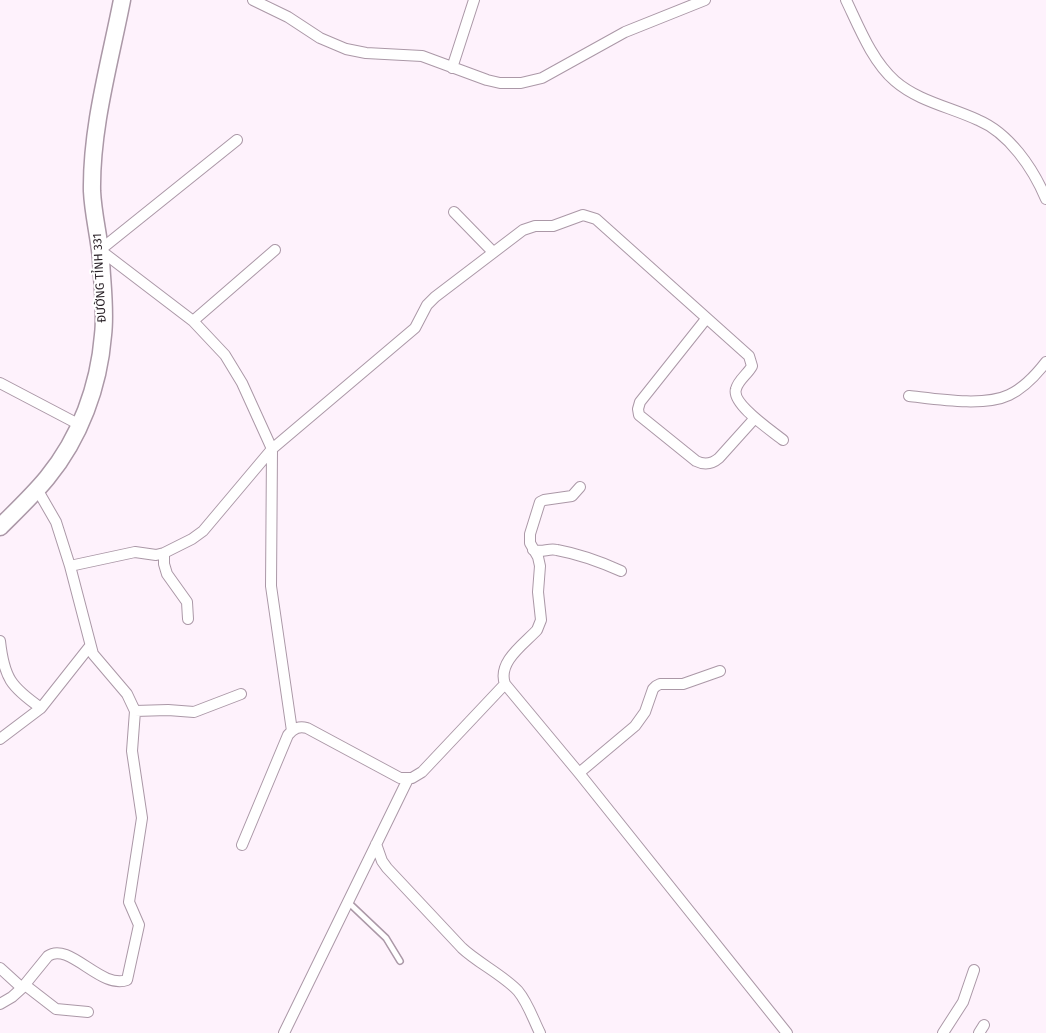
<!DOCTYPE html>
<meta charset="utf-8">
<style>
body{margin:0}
canvas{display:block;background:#fef2fc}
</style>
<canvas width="1046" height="1033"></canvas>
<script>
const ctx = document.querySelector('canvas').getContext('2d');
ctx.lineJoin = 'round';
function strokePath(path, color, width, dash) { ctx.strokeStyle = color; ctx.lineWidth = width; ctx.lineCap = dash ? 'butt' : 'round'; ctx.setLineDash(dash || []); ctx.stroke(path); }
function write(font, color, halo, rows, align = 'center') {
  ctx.font = font + ' "Fira Sans",sans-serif'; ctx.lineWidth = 4; ctx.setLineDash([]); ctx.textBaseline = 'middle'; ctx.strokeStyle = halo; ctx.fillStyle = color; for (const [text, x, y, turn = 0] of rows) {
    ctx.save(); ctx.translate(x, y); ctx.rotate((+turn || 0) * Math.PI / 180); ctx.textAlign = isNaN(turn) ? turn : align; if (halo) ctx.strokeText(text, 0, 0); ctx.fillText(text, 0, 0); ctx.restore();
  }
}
const lane = new Path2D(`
 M 348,902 L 386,938 L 400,961`);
const street = new Path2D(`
 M 253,0 L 288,17 L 320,38 L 346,49 L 366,53 L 422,56 L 487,80 L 500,83 L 521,83 L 542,78 L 625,32 L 705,0
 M 846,0 C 859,27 872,61 895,81 C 918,101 950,107 978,120 C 1009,133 1033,168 1046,199
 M 452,68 L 474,0
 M 237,140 L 100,250 L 193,321 L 225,355 L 242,383 L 272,449 L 271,586 L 292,731
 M 454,212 L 493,252
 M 706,319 L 640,402 L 638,409 L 639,415 L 696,461 C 704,465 712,464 719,458 L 755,418
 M 193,321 L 275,250
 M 0,383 L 80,425
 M 909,396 C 936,399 984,407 1009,395 C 1024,388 1036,375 1046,362
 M 580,487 L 572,496 L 544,500 L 540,502 L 530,534 L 530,543 L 538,557 L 540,566 L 538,592 L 541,620 L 537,630 C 524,644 497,662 505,684 L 579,773 L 787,1033
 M 533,550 C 543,553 548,548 557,550 C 579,554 601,562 621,571
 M 164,553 L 164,564 L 167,574 L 187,602 L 188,619
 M 70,566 L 135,552 L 156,555 L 164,553 L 192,539 L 203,531 L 272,449 L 415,328 L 427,305 L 435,297 L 523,230 L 535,226 L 553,226 L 583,215 L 596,219 L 749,356 L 752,366 C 748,374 738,380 736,389 C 731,404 772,431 783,440
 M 0,641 C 4,678 11,687 41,708
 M 135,711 L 168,710 L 194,712 L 241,694
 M 0,739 L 41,708 L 90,646
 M 579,773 L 635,726 L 645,712 L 653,689 L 656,686 L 660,684 L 683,684 L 720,671
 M 376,844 L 382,861 L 387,868 L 462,948 C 478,963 503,975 518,991 C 528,1003 533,1019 540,1033
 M 242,845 L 288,735 C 294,728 299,726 307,728 L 400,778 L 412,778 L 422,772 L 505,684
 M 0,968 L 22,988
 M 25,985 L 56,1009 L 88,1012
 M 0,1004 L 12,997 L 22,988 L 48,956 C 69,941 101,990 127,980 L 139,925 L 129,902 L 142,818 L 132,751 L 135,711 L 127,694 L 93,654 L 70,566 L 56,522 L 37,489
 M 284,1033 L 408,779
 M 943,1033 L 963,1002 L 974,970
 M 979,1033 L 984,1025`);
const primary = new Path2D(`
 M 0,527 C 16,511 33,495 47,478 C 80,438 99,386 103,335 C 106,310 102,284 101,259 C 99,236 93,214 92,191 C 91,127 110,62 122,0`);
const streetNames = [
 ["ĐƯỜNG TỈNH 331",100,278,-93]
];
strokePath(lane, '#ab98a7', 8);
strokePath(street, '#ab98a7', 12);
strokePath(primary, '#ab98a7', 19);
strokePath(lane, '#fff', 5);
strokePath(street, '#fff', 10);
strokePath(primary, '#fff', 16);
write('12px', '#282026', '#fff', streetNames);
</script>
